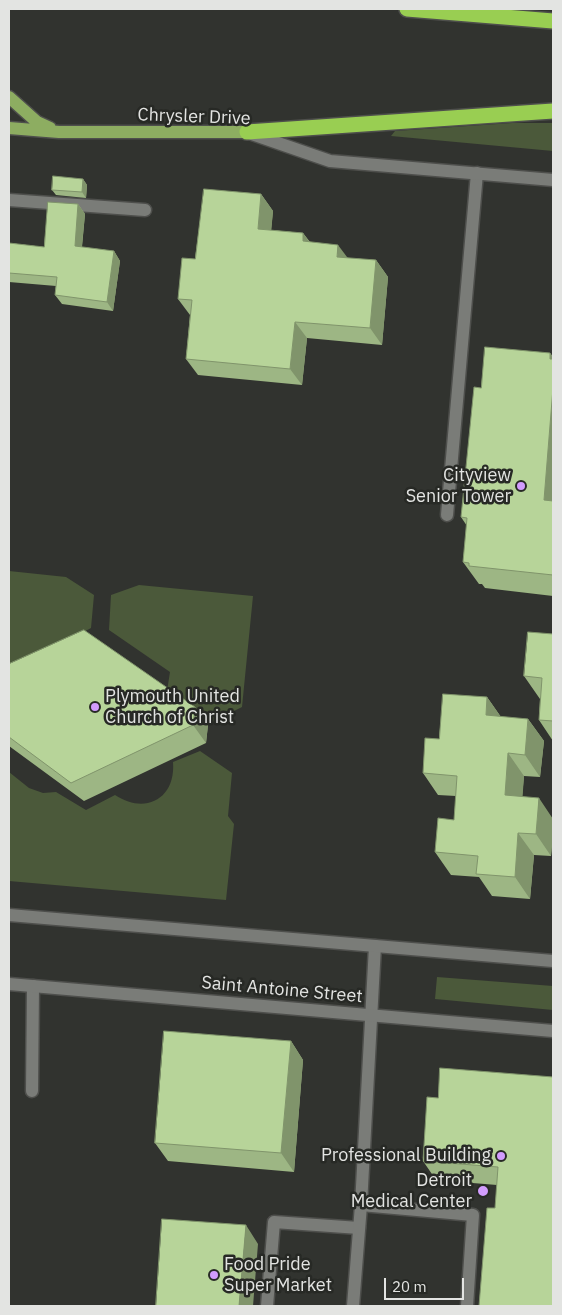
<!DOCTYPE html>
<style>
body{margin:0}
#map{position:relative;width:562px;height:1315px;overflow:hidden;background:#31332f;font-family:"IBM Plex Sans",sans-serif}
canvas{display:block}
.frame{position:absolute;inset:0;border:10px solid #e3e4e2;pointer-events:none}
.scale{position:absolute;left:384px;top:1278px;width:80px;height:22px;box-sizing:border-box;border:2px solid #e3e4e2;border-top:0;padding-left:6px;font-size:15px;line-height:18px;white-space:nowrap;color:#e3e4e2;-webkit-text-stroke:4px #272925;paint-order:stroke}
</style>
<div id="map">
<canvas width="562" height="1315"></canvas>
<div class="frame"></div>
<div class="scale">20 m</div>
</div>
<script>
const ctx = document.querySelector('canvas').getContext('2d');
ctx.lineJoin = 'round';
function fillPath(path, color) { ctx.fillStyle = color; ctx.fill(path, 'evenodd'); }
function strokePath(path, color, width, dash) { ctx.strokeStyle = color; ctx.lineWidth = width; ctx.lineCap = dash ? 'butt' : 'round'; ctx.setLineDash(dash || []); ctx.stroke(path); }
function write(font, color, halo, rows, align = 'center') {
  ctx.font = font + ' "IBM Plex Sans",sans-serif'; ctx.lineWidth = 5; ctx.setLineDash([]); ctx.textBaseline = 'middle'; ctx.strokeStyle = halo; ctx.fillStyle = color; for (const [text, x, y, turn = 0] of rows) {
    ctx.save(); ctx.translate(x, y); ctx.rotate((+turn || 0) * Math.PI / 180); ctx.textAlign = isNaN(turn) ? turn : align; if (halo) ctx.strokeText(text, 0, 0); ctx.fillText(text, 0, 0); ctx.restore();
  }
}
const green = new Path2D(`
 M 512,123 L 553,123 L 553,151 L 391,136 L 395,131 Z
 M 9,571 L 66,577 L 94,595 L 91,628 L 9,673 Z
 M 139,585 L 253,596 L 242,707 L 212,722 L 167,691 L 170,672 L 109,630 L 111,595 Z
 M 200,751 L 232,773 L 228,816 L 234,824 L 226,900 L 9,881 L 9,772 L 29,788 L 43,793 L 56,792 L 86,810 L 115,795 C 145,815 176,799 173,762 Z
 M 437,977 L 553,986 L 553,1010 L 435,999 Z`);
const service = new Path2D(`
 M 9,200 L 145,210
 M 447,515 L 477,173
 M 32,1091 L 33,986
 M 361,1205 L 473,1215 L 467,1306
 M 267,1306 L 274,1222 L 359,1228`);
const minor = new Path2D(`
 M 353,1306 L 361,1205 L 375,946`);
const tertiary = new Path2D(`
 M 249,133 L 330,161 L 553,180
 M 9,915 L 553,961
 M 9,984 L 553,1031`);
const primary = new Path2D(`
 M 9,97 L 37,122 L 50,128
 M 9,128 L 59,132 L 247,132`);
const motorway = new Path2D(`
 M 407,9 L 553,21
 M 247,132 L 553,111`);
const wall = new Path2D(`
 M 83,179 L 87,185 L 86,198 L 56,195 L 52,190 Z
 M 261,194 L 273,211 L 271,230 L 303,233 L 310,242 L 347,258 L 376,260 L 388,277 L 382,345 L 307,338 L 302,385 L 198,375 L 186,359 L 190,315 L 178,299 L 195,259 Z
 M 78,204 L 85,214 L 82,247 L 114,251 L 120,261 L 113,311 L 62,304 L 55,295 L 56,286 L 9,282 L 9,243 L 44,247 Z
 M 550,353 L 553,357 L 553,596 L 485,588 L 482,584 L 479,584 L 463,562 L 467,526 L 461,517 L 481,388 Z
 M 553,634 L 553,741 L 539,720 L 540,699 L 524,676 Z
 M 9,664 L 195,707 L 208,725 L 206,743 L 84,801 L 9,746 Z
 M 487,697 L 501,717 L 528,719 L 544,741 L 540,777 L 524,776 L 522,797 L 553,819 L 553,832 L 551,856 L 534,855 L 530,899 L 492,896 L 479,877 L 451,875 L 435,852 L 454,820 L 456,796 L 438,795 L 423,773 L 439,739 Z
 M 291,1041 L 303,1060 L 294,1172 L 168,1161 L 155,1143 Z
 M 553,1077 L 495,1208 L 497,1185 L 436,1180 L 423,1161 L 438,1098 Z`);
const shadedWall = new Path2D(`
 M 83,179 L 87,185 L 86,198 L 82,192 Z
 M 261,194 L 273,211 L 270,245 L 258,229 Z
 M 78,204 L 85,214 L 81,255 L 75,246 Z
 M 303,233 L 315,250 L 303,241 Z
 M 338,245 L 350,261 L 337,257 Z
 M 114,251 L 120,261 L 113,311 L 107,302 Z
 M 376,260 L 388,277 L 382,345 L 370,328 Z
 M 295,322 L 307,338 L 302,385 L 290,369 Z
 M 550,353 L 553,357 L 553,363 L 550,359 Z
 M 553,388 L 553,512 L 544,500 Z
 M 487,697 L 503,720 L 486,715 Z
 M 195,707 L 208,725 L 206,743 L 193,725 Z
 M 528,719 L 544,741 L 540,777 L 525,755 Z
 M 508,753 L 524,776 L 521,818 L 505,795 Z
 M 539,798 L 553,819 L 553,832 L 551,856 L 536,834 Z
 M 518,833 L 534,855 L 530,899 L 515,877 Z
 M 291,1041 L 303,1060 L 294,1172 L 281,1153 Z
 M 246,1225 L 258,1244 L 253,1306 L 239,1306 Z`);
const building = new Path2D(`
 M 53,176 L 83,179 L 82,192 L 52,190 Z
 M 204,189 L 261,194 L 258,229 L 303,233 L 303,241 L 338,245 L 337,257 L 376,260 L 370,328 L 295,322 L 290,369 L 186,359 L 192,300 L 178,299 L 182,258 L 195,259 Z
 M 48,202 L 78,204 L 75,246 L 114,251 L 107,302 L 55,295 L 57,277 L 9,273 L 9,243 L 44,247 Z
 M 485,347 L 550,353 L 550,359 L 553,359 L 553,388 L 544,500 L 553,501 L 553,575 L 469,566 L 469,563 L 463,562 L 467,518 L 461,517 L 474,387 L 481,388 Z
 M 84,630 L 195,707 L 193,725 L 71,783 L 9,737 L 9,664 Z
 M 528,632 L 553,634 L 553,721 L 539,720 L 542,678 L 524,676 Z
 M 443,694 L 487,697 L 486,715 L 528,719 L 525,755 L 508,753 L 505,795 L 539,798 L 536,834 L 518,833 L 515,877 L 476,874 L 478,856 L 435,852 L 438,818 L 454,820 L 457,776 L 423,773 L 425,738 L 439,739 Z
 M 164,1031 L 291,1041 L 281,1153 L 155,1143 Z
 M 440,1068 L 553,1077 L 553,1306 L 479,1306 L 487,1208 L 495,1208 L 498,1167 L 423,1161 L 427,1097 L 438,1098 Z
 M 162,1219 L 246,1225 L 239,1306 L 156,1306 Z`);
const markers = [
 [521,486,5,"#d29cfd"],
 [95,707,5,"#d29cfd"],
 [501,1156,5,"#d29cfd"],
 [483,1191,6,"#d29cfd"],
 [214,1275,5,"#d29cfd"]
];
const streetNames = [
 ["Chrysler Drive",194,117,2],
 ["Saint Antoine Street",282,990,5]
];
const poiNames = [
 ["Cityview",511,476],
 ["Senior Tower",511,497],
 ["Plymouth United",105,697,"left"],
 ["Church of Christ",105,718,"left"],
 ["Professional Building",491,1156],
 ["Detroit",472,1181],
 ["Medical Center",472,1202],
 ["Food Pride",224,1265,"left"],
 ["Super Market",224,1286,"left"]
];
fillPath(green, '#4b593a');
strokePath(service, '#4e4f4c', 15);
strokePath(minor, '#4e4f4c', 15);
strokePath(tertiary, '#4e4f4c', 15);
strokePath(primary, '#4e4f4c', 15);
strokePath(motorway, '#4e4f4c', 18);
strokePath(service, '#7a7c78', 12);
strokePath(minor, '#7a7c78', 12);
strokePath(tertiary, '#7a7c78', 12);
strokePath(primary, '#8dad61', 12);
strokePath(motorway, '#99ce52', 15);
fillPath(wall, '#9db684');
fillPath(shadedWall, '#80946b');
fillPath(building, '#b7d499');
strokePath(building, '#80946b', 1);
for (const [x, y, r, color] of markers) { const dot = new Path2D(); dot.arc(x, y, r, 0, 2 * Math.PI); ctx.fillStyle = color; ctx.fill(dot); strokePath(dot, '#272925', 2); }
write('18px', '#e3e4e2', '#272925', streetNames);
write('18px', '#e3e4e2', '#272925', poiNames, 'right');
</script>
